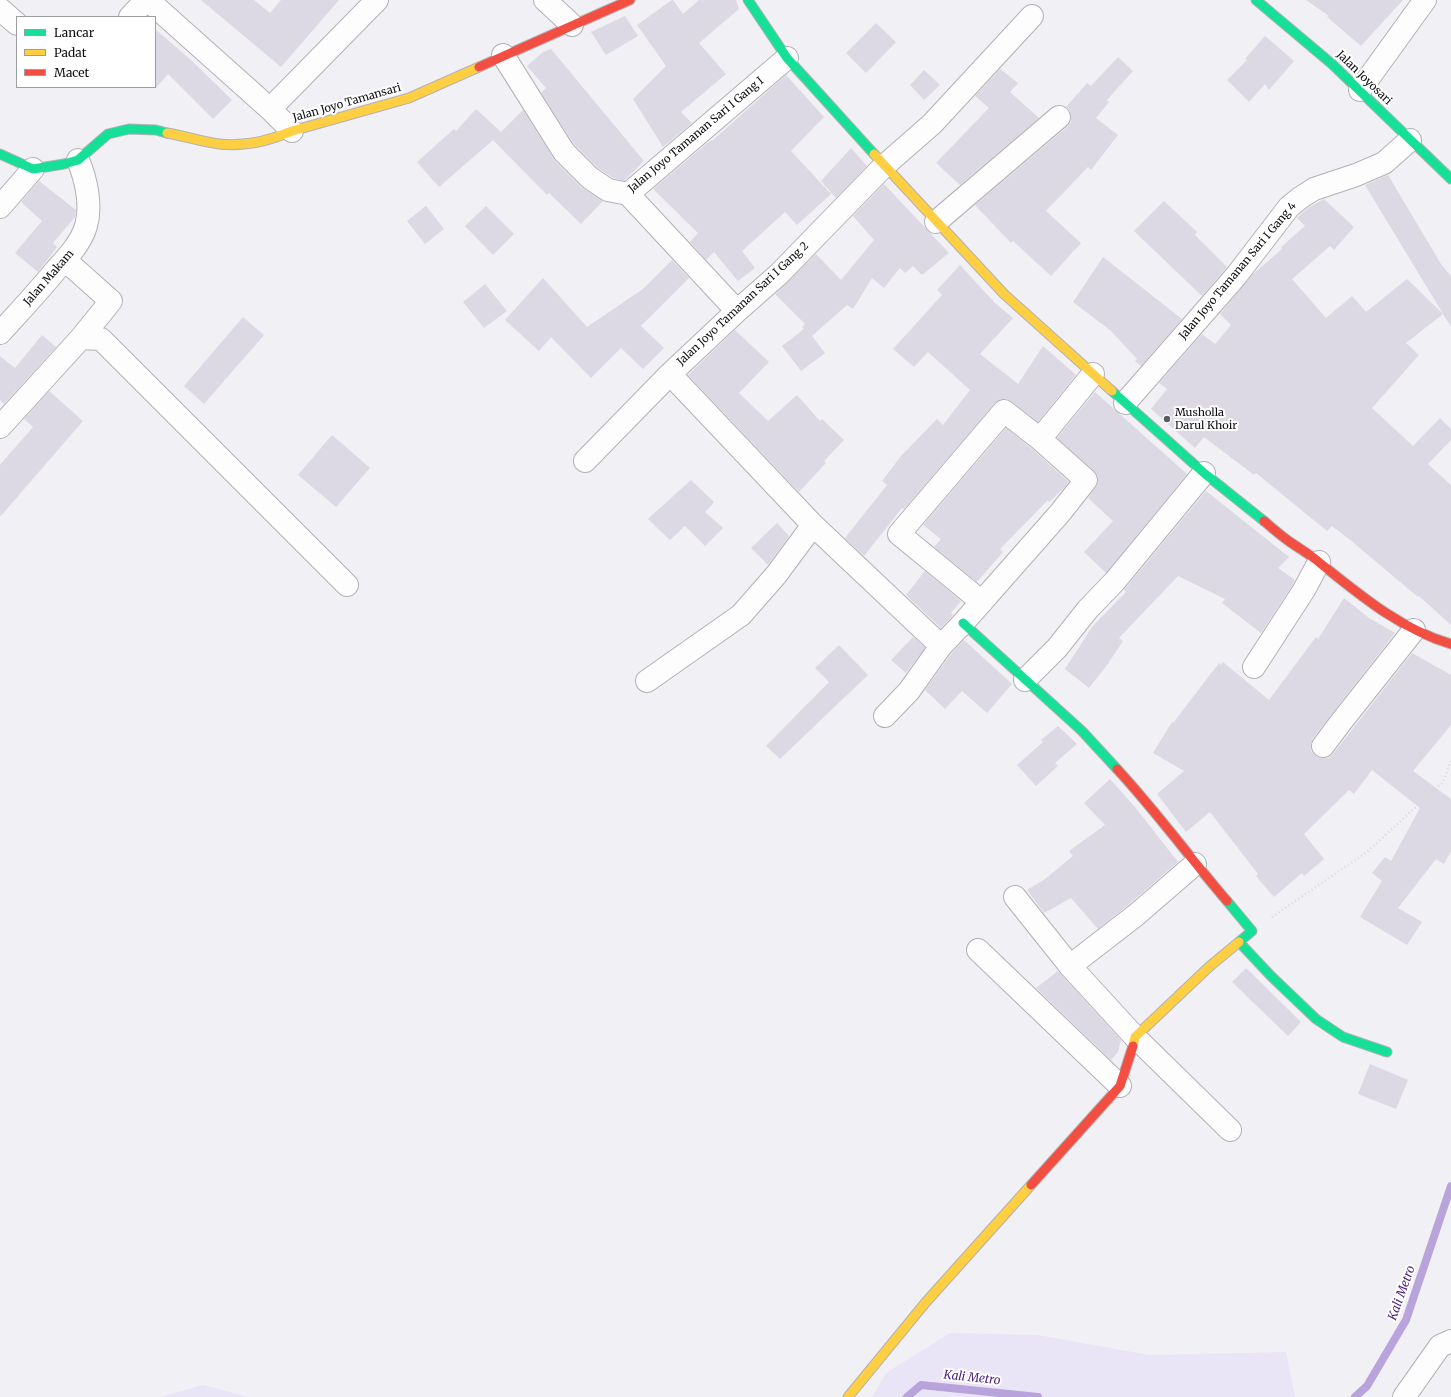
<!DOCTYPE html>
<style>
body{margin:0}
#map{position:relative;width:1451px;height:1397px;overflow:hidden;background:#f1f0f5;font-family:Merriweather,serif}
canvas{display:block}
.legend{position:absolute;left:16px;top:16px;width:140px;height:72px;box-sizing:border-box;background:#fff;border:1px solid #9f9e9f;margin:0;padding:5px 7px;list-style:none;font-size:12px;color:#0e0d10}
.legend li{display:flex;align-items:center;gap:8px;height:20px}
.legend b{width:20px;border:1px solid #9f9e9f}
</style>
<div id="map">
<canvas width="1451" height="1397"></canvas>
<ul class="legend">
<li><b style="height:5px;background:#16e098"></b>Lancar</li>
<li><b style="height:5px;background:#ffcf43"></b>Padat</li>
<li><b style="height:5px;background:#f24e42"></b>Macet</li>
</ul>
</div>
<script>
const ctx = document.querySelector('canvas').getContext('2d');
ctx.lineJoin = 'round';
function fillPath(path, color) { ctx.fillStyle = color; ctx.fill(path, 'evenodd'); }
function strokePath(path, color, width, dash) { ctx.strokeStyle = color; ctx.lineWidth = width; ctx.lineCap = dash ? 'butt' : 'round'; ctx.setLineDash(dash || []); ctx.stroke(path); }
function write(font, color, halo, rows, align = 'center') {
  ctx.font = font + ' Merriweather,serif'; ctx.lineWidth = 4; ctx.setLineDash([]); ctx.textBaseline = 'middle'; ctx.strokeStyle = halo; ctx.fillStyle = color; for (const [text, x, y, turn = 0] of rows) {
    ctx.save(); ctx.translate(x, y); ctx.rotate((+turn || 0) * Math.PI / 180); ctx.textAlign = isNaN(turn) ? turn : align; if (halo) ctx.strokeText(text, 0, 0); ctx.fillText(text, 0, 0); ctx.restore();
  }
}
const green = new Path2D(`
 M 950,1333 L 1038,1335 L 1149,1355 L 1286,1352 L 1295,1397 L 872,1397 L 886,1373 Z
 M 203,1385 L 248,1397 L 160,1397 Z`);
const stream = new Path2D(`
 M 907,1397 L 921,1385 L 1038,1397
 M 1355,1397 L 1367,1386 L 1406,1320 L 1451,1186`);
const building = new Path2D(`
 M 201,0 L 254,0 L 270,13 L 281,0 L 339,0 L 281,67 Z
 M 672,0 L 673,0 L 683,14 L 699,0 L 736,0 L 739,9 L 699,43 L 726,74 L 681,112 L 692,123 L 663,147 L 633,99 L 666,66 L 637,25 Z
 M 1306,0 L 1403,0 L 1361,46 L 1327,17 L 1329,16 Z
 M 625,16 L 638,36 L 606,55 L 591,32 Z
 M 876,23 L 896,42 L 866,73 L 846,53 Z
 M 155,29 L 191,60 L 232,100 L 213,119 L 168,74 L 155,89 Z
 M 1265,36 L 1294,61 L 1269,90 L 1265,84 L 1249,102 L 1227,80 L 1247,60 L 1245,59 Z
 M 551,49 L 644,161 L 624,181 L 613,178 L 598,168 L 574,144 L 541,93 L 546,88 L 527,66 L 543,52 Z
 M 1118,57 L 1133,71 L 1107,100 L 1109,102 L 1096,118 L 1118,135 L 1091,170 L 1088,167 L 1046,211 L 1081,243 L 1051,276 L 1013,241 L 1011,243 L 975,205 L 1067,127 L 1071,122 L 1071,115 L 1069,109 L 1066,107 L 1087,83 L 1091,86 Z
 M 1000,69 L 1018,83 L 1010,92 L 1039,118 L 960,185 L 936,163 L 989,108 L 975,96 Z
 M 924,70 L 940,85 L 924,100 L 910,85 Z
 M 786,75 L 824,117 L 791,151 L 831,194 L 797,225 L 785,212 L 742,251 L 755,268 L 738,281 L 714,252 L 706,260 L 690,242 L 698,233 L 653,189 L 711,140 L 712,141 Z
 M 476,109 L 501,132 L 523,110 L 555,161 L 581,187 L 603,201 L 581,224 L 549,193 L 547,195 L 493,140 L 439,187 L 417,162 L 454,129 L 456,131 Z
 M 851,148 L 867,166 L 836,198 L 821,181 Z
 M 1388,175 L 1441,264 L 1451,276 L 1451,327 L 1365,185 Z
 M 39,181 L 76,210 L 75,217 L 53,243 L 57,247 L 38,272 L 15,253 L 42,221 L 21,202 Z
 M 884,184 L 949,253 L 922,275 L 913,266 L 905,273 L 900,268 L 884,288 L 872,278 L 853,309 L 847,305 L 812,336 L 825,353 L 801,371 L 782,346 L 804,329 L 802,327 L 805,324 L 775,294 L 816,254 L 841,280 L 874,240 L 853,216 Z
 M 1324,199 L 1354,227 L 1334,250 L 1330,246 L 1292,279 L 1326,318 L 1352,296 L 1366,312 L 1407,279 L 1443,314 L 1406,343 L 1419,355 L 1372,408 L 1413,446 L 1440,418 L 1451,429 L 1451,440 L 1428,464 L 1451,485 L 1451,625 L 1419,596 L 1418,597 L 1349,539 L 1332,526 L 1327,531 L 1256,473 L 1254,475 L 1204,437 L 1195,448 L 1151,409 L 1167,389 L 1159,383 L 1202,334 L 1215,344 L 1231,325 L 1220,314 L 1252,275 L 1282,249 L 1281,247 L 1305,226 L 1297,218 L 1308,208 Z
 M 1164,201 L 1197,232 L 1195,235 L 1227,267 L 1202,296 L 1134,231 Z
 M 426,206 L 444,229 L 425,244 L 407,221 Z
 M 486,206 L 514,234 L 493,255 L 465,226 Z
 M 1103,257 L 1182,319 L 1141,366 L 1135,361 L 1137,359 L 1111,331 L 1073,302 Z
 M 672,260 L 689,278 L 641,326 L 664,348 L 643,369 L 621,348 L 591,378 L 551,337 L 539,351 L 505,320 L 543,278 L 587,327 L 643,289 Z
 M 960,265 L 995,303 L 1013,318 L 980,354 L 1018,384 L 1043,346 L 1076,375 L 1038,422 L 1011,401 L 1006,399 L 1000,399 L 995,403 L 904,509 L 902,508 L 864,556 L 845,538 L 887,485 L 882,481 L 901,456 L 937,419 L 943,425 L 970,390 L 928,352 L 914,367 L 893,349 L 942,295 L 937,290 Z
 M 485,284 L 507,311 L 484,328 L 463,302 Z
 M 243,317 L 264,335 L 204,404 L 184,386 Z
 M 735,330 L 769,362 L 739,393 L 768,421 L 797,395 L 820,421 L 822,419 L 844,440 L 824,461 L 826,463 L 799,492 L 688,375 Z
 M 42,335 L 56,347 L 4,404 L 0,400 L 0,356 L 15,368 Z
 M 49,391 L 83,421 L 0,517 L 0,465 L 33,427 L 24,419 Z
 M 1095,392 L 1187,474 L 1106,573 L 1084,552 L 1113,521 L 1088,498 L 1096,487 L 1098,482 L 1098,476 L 1094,471 L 1057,438 Z
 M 1006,428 L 1032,449 L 1069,482 L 1063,489 L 1049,502 L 1048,500 L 1000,549 L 1003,552 L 977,582 L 934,547 L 941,539 L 923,525 Z
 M 332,435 L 370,468 L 336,507 L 298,475 Z
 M 691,480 L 714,502 L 705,512 L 723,528 L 705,546 L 685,526 L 670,540 L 648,519 Z
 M 1206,491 L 1289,557 L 1278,568 L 1295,580 L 1293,584 L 1261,633 L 1222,603 L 1225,599 L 1178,576 L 1119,638 L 1123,641 L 1107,665 L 1089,688 L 1065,669 L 1092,627 L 1126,592 L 1124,590 Z
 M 777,523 L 789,536 L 768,565 L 751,548 Z
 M 925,571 L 961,601 L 951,613 L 953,615 L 941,628 L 906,595 Z
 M 1344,598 L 1369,618 L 1395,633 L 1313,738 L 1311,744 L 1311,751 L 1316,756 L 1322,758 L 1328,758 L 1333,754 L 1412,653 L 1451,675 L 1451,725 L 1413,771 L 1451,799 L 1451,851 L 1444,864 L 1436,859 L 1398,908 L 1422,922 L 1407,945 L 1360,917 L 1382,881 L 1372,873 L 1385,857 L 1391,861 L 1420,808 L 1372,770 L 1354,794 L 1349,790 L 1304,834 L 1324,859 L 1304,876 L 1302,873 L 1274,897 L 1256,876 L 1258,874 L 1210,812 L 1186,832 L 1157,794 L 1184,771 L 1153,753 L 1172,722 L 1173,723 L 1219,663 L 1221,665 L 1223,662 L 1269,700 L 1316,637 L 1318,639 Z
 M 913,637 L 925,648 L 906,673 L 891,660 Z
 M 964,640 L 1012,684 L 987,713 L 962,691 L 945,709 L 925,690 L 951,654 Z
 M 839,645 L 868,675 L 780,759 L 766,746 L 829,682 L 815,668 Z
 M 1058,726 L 1077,744 L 1055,763 L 1058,766 L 1036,786 L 1017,765 L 1043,742 L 1041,740 Z
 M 1110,779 L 1135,807 L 1178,862 L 1128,905 L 1098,929 L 1071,898 L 1044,913 L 1027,890 L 1045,879 L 1073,856 L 1069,851 L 1105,825 L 1084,803 Z
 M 1246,968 L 1301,1022 L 1288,1036 L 1232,982 Z
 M 1058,971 L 1121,1040 L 1118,1052 L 1111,1060 L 1036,988 Z
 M 1370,1064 L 1408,1080 L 1396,1109 L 1358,1094 Z`);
const path = new Path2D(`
 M 1272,917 L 1367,852 L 1443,782 L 1451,760`);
const street = new Path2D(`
 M 148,0 L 270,109 L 292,131
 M 545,0 L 572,25
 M 0,9 L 17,24
 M 130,17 L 146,0
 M 503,55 L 564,152 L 590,178 L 608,190 L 628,194
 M 1360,90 L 1425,0
 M 270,109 L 377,0
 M 628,194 L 787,58
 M 628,194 L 737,311
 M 0,207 L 33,169
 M 936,222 L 1059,117
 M 0,333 C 19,312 38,292 55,271 C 67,258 81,243 86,226 C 92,205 86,179 78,160
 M 81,338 L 101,339 L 347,585
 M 670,374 L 813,525 L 941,646
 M 1125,403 L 1236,276 L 1289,207 L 1300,198 L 1314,189 L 1356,175 L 1384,163 L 1410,140
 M 0,427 L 81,338 L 111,301 L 65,260
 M 585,461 L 670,374 L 737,311 L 779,274 L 884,166 L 932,124 L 1032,16
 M 982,602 L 899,534 L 1004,411 L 1040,439 L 1093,374
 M 1254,667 L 1304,590 L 1319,562
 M 1025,680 L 1057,648 L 1088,609 L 1115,581 L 1204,473
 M 647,681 L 741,615 L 776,575 L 813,525
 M 885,716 L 909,691 L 941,646 L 963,623 L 1060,513 L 1086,480 L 1040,439
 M 1323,746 L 1341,722 L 1414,630
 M 1015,897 L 1070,966 L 1135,1037 L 1230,1130
 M 978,950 L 1120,1086
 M 1070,966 L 1136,915 L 1195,864
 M 1404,1397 L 1440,1346 L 1451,1341`);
const fast = new Path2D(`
 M 748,0 L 787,58 L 874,154
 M 1256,0 L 1332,64 L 1451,179
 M 0,154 L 33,169 L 64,164 L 78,160 L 108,134 L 129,129 L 156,130 L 167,133
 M 1112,391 L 1204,473 L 1264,521
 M 963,623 L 1082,731 L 1117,769
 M 1227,901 L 1252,931 L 1239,942 L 1271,976 L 1316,1019 L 1343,1037 L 1387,1052`);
const slow = new Path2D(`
 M 167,133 C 185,136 202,142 219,144 C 245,147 269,141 292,131 L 409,98 L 479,67
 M 874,154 L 1004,294 L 1112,391
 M 1133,1046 L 1135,1037 L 1210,966 L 1239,942
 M 848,1397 L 926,1302 L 1031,1185`);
const jam = new Path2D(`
 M 479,67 L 630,0
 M 1264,521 C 1272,528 1281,536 1290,542 C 1300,549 1311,555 1320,563 C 1360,595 1400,629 1451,644
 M 1117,769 C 1156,811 1190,858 1227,901
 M 1031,1185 L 1120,1086 L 1133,1046`);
const markers = [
 [1167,419,4,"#5d5c60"]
];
const streetNames = [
 ["Jalan Joyosari",1364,78,44],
 ["Jalan Joyo Tamansari",347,103,-16],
 ["Jalan Joyo Tamanan Sari I Gang I",696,135,-40],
 ["Jalan Joyo Tamanan Sari I Gang 4",1238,271,-50],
 ["Jalan Makam",49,278,-49],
 ["Jalan Joyo Tamanan Sari I Gang 2",743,304,-43]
];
const poiNames = [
 ["Musholla",1175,413],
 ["Darul Khoir",1175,426]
];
const waterNames = [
 ["Kali Metro",1402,1293,-70],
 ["Kali Metro",972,1378,6]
];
fillPath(green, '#eae4f7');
strokePath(stream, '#b8a4da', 8);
fillPath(building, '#dcd8e4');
strokePath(street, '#b2b1b5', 24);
strokePath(fast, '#b2b1b5', 11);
strokePath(slow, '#b2b1b5', 11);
strokePath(jam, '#b2b1b5', 11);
strokePath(path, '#d9d9db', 2.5, [1, 3]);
strokePath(street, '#fdfdfe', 22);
strokePath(fast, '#16e098', 9);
strokePath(slow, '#ffcf43', 9);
strokePath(jam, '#f24e42', 9);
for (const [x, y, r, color] of markers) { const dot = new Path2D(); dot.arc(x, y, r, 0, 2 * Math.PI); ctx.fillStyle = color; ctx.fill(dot); strokePath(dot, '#fff', 1.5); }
write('11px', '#0e0d10', '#fff', streetNames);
write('11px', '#0e0d10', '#fff', poiNames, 'left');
write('italic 12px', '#4d257e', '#fff', waterNames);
</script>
